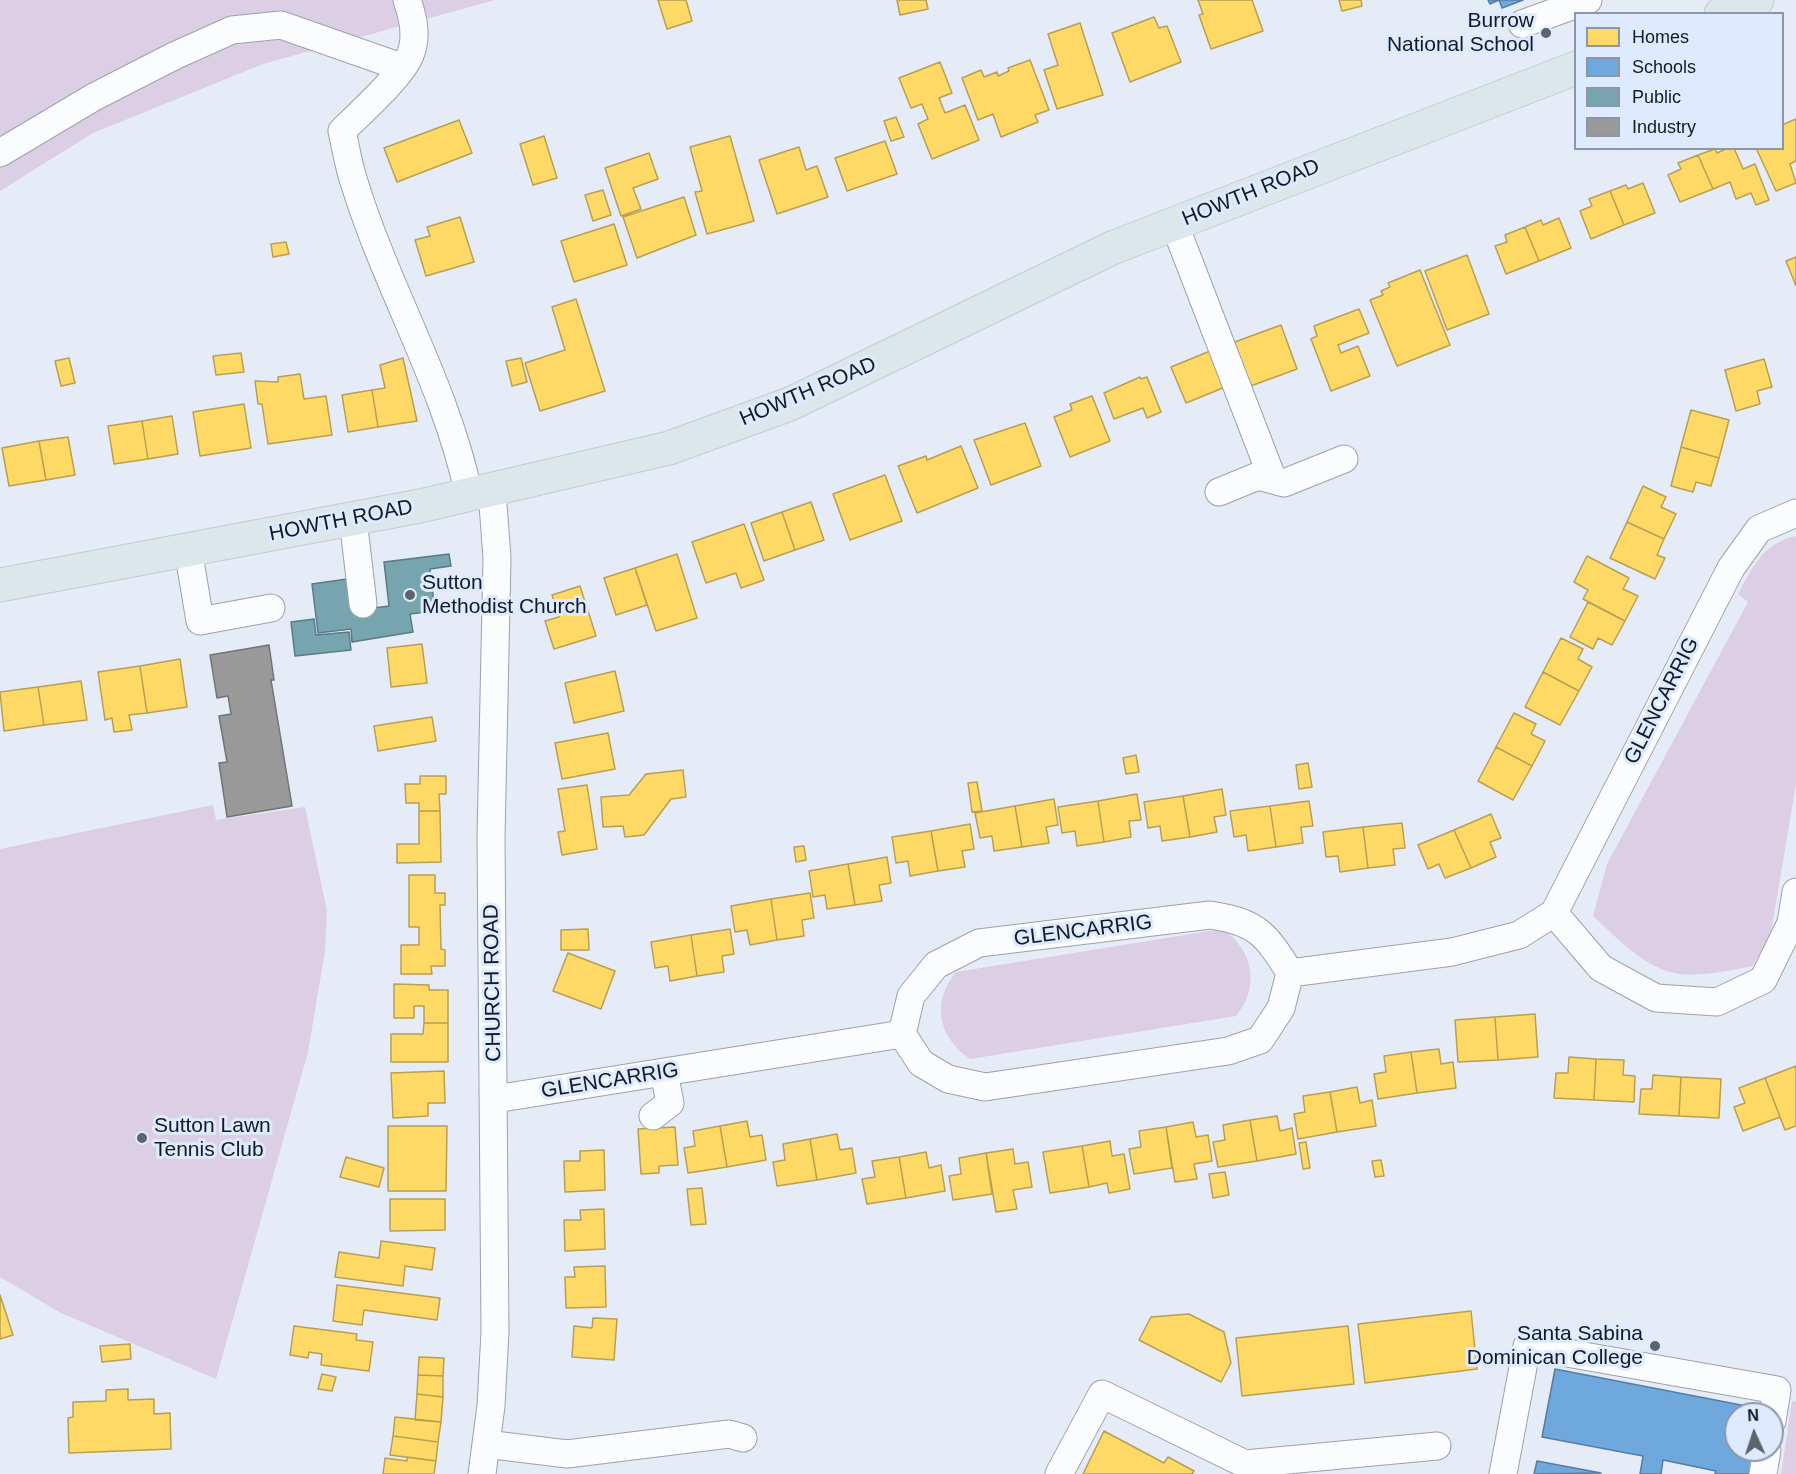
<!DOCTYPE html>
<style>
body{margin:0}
#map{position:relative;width:1796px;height:1474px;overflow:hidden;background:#e5ecf7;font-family:Arial,sans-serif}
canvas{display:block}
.legend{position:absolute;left:1574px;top:12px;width:210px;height:138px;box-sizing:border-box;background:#ddeaff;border:2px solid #8d96a7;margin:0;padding:8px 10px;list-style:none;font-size:18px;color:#141923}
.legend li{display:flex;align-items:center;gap:12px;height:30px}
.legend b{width:30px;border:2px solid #8d96a7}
.north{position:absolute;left:1724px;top:1402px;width:60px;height:60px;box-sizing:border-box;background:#ddeaff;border:2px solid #8d96a7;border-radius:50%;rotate:357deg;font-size:16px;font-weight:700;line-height:24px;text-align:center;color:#141923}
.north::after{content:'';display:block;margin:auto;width:21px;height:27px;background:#5d636d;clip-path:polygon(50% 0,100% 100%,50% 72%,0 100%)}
</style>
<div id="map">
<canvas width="1796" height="1474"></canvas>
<ul class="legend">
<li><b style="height:16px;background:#ffd966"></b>Homes</li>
<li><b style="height:16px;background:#6fa8dc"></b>Schools</li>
<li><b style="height:16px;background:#76a5af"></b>Public</li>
<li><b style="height:16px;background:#999"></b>Industry</li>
</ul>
<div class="north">N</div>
</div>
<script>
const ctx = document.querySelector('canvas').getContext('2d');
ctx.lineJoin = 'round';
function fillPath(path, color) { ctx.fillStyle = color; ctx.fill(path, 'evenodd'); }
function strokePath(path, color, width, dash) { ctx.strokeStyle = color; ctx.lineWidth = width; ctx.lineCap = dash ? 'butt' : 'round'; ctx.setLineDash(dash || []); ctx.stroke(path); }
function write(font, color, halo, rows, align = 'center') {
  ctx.font = font + ' Arial,sans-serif'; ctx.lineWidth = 6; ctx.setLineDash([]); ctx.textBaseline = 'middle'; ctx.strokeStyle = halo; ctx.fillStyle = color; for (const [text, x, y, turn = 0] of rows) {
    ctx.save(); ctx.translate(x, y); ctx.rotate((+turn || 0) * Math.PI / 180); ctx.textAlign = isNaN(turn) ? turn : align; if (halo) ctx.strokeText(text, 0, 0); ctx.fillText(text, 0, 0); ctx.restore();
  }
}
const green = new Path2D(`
 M 0,0 L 495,0 L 263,64 L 93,133 L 0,191 Z
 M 1796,536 L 1796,784 L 1770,938 L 1752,966 C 1728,971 1686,980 1664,970 C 1636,959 1615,936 1593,916 L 1607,864 L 1748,602 L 1738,594 C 1753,567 1763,543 1796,536 Z
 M 213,805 L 216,820 L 305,807 L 327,911 L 325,951 L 308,1052 L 216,1379 L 61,1313 L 0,1277 L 0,849 Z
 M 1222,929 C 1254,950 1260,987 1236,1016 L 970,1059 C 938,1037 931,1002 956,972 Z
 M 1792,1401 L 1796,1402 L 1796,1474 L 1781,1474 Z`);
const homes = new Path2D(`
 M 658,0 L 686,0 L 692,21 L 667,29 Z
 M 897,0 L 926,0 L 928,9 L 900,15 Z
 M 1198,0 L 1252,0 L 1263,31 L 1211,49 L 1199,15 L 1203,14 Z
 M 1339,0 L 1361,0 L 1362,6 L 1342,11 Z
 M 1154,17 L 1159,28 L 1167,26 L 1181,62 L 1130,82 L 1112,33 Z
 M 1080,23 L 1103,95 L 1057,109 L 1044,70 L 1058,65 L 1048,34 Z
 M 1030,60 L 1049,110 L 1035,115 L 1038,122 L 1001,137 L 993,114 L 978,120 L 962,78 L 981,70 L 984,77 L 997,72 L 998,76 L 1009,71 L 1008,68 Z
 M 940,62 L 952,93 L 939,98 L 945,113 L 965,105 L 979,140 L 932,159 L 918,124 L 928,119 L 922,104 L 911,108 L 899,78 Z
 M 896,117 L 904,137 L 891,141 L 884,121 Z
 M 1796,119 L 1796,161 L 1790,164 L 1796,183 L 1776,191 L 1756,148 L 1782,148 L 1782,125 Z
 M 459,120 L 472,153 L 397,182 L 384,148 Z
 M 544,136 L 557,178 L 533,185 L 520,144 Z
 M 730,136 L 754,221 L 707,234 L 695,192 L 702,191 L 690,147 Z
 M 885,141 L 897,174 L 847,191 L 835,158 Z
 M 799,147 L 806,170 L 817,166 L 828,197 L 777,214 L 759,160 Z
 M 1728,148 L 1734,148 L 1743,169 L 1755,164 L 1769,200 L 1756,205 L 1751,193 L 1736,199 L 1730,182 L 1713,189 L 1698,155 L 1715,149 L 1717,153 Z
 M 649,153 L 658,179 L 633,188 L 641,209 L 621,216 L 605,168 Z
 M 1698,155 L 1713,189 L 1680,202 L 1668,175 L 1681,169 L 1678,163 Z
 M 1643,183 L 1655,213 L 1624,225 L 1610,191 L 1626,185 L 1628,189 Z
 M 603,190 L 611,215 L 593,221 L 585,195 Z
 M 1610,191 L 1624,225 L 1591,239 L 1580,211 L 1592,206 L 1589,199 Z
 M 684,197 L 696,235 L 637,258 L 623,217 Z
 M 460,217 L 474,262 L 426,276 L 415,240 L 430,236 L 427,227 Z
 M 1559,218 L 1571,248 L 1539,261 L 1525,227 L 1541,220 L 1543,225 Z
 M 614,224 L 627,265 L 574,282 L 561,241 Z
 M 1525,227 L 1539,261 L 1506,274 L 1495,246 L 1507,242 L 1505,235 Z
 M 286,242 L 289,254 L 273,257 L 271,244 Z
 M 1467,255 L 1489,314 L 1447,330 L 1425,271 Z
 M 1796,257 L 1796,286 L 1786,261 Z
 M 1420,270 L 1450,345 L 1397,366 L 1370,300 L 1383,295 L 1381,291 L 1390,287 L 1388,283 Z
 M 576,299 L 605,391 L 540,411 L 525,363 L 565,350 L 552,307 Z
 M 1359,309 L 1369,333 L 1338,345 L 1341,353 L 1358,346 L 1370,376 L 1331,391 L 1311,339 L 1317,336 L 1314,326 Z
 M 1281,325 L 1297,369 L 1248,387 L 1232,343 Z
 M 1220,347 L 1235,383 L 1186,403 L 1171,367 Z
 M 241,353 L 244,372 L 216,375 L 213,356 Z
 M 69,358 L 75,383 L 61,386 L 55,361 Z
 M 403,358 L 417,421 L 378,427 L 372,390 L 385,388 L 380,365 Z
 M 521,358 L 527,382 L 512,386 L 506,361 Z
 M 1764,359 L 1772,387 L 1757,391 L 1760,404 L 1736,411 L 1725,370 Z
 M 300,374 L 304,399 L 326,396 L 332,435 L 268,444 L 262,404 L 258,404 L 255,381 L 278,382 L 278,377 Z
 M 1140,377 L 1141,379 L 1147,377 L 1161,412 L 1147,418 L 1143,408 L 1114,419 L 1104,393 Z
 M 372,390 L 378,427 L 348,432 L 342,395 Z
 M 1092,396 L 1110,441 L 1070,457 L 1054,417 L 1072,410 L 1070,404 Z
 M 244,404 L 251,448 L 200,456 L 193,412 Z
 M 1691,410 L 1729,420 L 1719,458 L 1681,447 Z
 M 172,416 L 178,454 L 148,459 L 142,421 Z
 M 142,421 L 148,459 L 114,464 L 108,426 Z
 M 1025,423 L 1041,466 L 991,485 L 974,440 Z
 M 68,437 L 75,475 L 46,480 L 39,441 Z
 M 39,441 L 46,480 L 9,486 L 2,448 Z
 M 961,446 L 978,488 L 917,513 L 898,466 L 926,456 L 927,460 Z
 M 1681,447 L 1719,458 L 1711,486 L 1696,482 L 1693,492 L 1671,486 Z
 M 885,475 L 902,521 L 850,540 L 833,494 Z
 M 1643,486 L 1666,497 L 1661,507 L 1676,514 L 1664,539 L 1627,522 Z
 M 811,502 L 824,540 L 795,550 L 782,512 Z
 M 782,512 L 795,550 L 764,561 L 751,523 Z
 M 1627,522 L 1664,539 L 1657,555 L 1665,558 L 1655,579 L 1610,558 Z
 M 744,524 L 764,580 L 741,588 L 736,573 L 706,583 L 692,542 Z
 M 677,554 L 697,618 L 656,631 L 635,568 Z
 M 1587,556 L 1629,578 L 1623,589 L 1638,596 L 1625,621 L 1583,599 L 1588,590 L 1574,582 Z
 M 635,568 L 647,605 L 616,615 L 604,578 Z
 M 580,586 L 596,636 L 554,649 L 545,621 L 559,617 L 552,595 Z
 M 1588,602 L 1625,621 L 1612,645 L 1598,638 L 1593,649 L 1570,637 Z
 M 1561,638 L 1583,649 L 1578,659 L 1592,667 L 1579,691 L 1543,672 Z
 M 422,644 L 427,683 L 391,687 L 387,648 Z
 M 180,659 L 187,707 L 147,713 L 140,666 Z
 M 140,666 L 147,713 L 129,715 L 132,730 L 114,732 L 112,718 L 105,720 L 98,672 Z
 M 615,671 L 624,711 L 574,723 L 565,683 Z
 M 1543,672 L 1579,691 L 1560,725 L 1525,707 Z
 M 81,681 L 87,720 L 44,725 L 38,687 Z
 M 38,687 L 44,725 L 4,731 L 0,692 Z
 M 1514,713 L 1536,724 L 1531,734 L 1545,741 L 1532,766 L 1496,747 Z
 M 432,717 L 436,741 L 378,751 L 374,726 Z
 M 608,733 L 615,769 L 562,779 L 555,743 Z
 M 1496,747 L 1532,766 L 1513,800 L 1478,781 Z
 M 1136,755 L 1139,772 L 1126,774 L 1123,758 Z
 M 1308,763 L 1312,787 L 1299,789 L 1296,765 Z
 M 683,770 L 686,797 L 671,799 L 644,835 L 625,837 L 623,826 L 603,827 L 601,797 L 629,795 L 646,774 Z
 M 420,776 L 446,776 L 446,794 L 439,794 L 440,811 L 419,811 L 419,803 L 406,803 L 405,784 L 420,784 Z
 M 977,782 L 982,811 L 972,812 L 968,783 Z
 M 587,785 L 597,849 L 562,855 L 558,832 L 565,831 L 558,789 Z
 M 1222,789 L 1226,815 L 1214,817 L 1217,832 L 1190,837 L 1183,796 Z
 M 1137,794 L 1141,820 L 1129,821 L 1131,837 L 1104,842 L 1098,801 Z
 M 1183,796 L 1190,837 L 1162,841 L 1160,826 L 1148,828 L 1144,802 Z
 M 1054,799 L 1058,825 L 1046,827 L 1049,843 L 1022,847 L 1015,806 Z
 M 1098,801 L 1104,842 L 1077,846 L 1075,831 L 1062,833 L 1058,807 Z
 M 1309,801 L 1313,826 L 1301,827 L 1303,843 L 1276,847 L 1270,806 Z
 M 1015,806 L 1022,847 L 994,851 L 992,836 L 980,838 L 975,813 Z
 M 1270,806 L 1276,847 L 1248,851 L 1246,835 L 1234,837 L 1230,811 Z
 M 419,811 L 440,811 L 441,862 L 397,863 L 397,844 L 419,844 Z
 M 1491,814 L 1501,838 L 1490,842 L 1496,857 L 1471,868 L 1454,830 Z
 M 1402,823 L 1405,848 L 1393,849 L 1395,865 L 1368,868 L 1363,827 Z
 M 970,824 L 974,849 L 962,851 L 965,867 L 938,871 L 931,831 Z
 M 1363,827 L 1368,868 L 1340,872 L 1338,856 L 1326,857 L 1323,832 Z
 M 1454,830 L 1471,868 L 1445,878 L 1439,864 L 1428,869 L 1418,845 Z
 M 931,831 L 938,871 L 910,876 L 908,861 L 896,863 L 892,837 Z
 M 804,846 L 806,860 L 796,862 L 794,847 Z
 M 887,857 L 891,883 L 879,885 L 882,901 L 855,905 L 848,864 Z
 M 848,864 L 855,905 L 827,909 L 825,895 L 813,897 L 809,871 Z
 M 409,875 L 435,875 L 435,893 L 445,893 L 445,905 L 440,905 L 441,949 L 445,950 L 445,966 L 431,966 L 432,974 L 401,974 L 401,945 L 419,945 L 419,927 L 409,927 Z
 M 810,893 L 814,918 L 802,920 L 804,936 L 777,940 L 771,899 Z
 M 771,899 L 777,940 L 750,945 L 747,930 L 735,932 L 731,906 Z
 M 588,929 L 589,950 L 561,950 L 561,930 Z
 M 730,929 L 734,954 L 722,956 L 724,972 L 697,976 L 691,935 Z
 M 691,935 L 697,976 L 670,981 L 668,966 L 655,968 L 651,942 Z
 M 568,953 L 615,971 L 601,1009 L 553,991 Z
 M 394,984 L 429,985 L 429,990 L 448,990 L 448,1023 L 424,1023 L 424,1006 L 414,1006 L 414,1018 L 394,1018 Z
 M 1535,1014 L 1538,1057 L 1498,1060 L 1495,1017 Z
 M 1495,1017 L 1498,1060 L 1458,1062 L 1455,1020 Z
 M 424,1023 L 448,1023 L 448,1062 L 391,1062 L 391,1034 L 423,1034 Z
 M 1439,1049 L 1441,1064 L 1453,1062 L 1456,1088 L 1417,1093 L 1411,1052 Z
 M 1411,1052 L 1417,1093 L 1378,1099 L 1374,1074 L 1386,1072 L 1384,1056 Z
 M 1569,1057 L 1596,1059 L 1594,1100 L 1554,1098 L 1556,1073 L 1568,1073 Z
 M 1596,1059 L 1624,1060 L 1623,1075 L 1635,1076 L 1634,1102 L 1594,1100 Z
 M 1796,1066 L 1796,1126 L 1785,1130 L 1765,1078 Z
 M 444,1071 L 445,1103 L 428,1103 L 428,1116 L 393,1118 L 391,1073 Z
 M 1653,1075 L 1681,1077 L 1679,1116 L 1639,1114 L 1641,1089 L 1652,1089 Z
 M 1681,1077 L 1721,1079 L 1719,1118 L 1679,1116 Z
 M 1765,1078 L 1780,1117 L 1743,1131 L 1734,1107 L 1745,1103 L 1739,1088 Z
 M 1357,1087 L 1360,1103 L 1372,1100 L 1376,1126 L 1337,1132 L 1330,1092 Z
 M 1330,1092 L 1337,1132 L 1298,1139 L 1294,1114 L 1305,1112 L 1303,1096 Z
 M 1277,1116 L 1280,1131 L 1292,1128 L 1296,1154 L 1257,1161 L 1250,1120 Z
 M 1250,1120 L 1257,1161 L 1218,1167 L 1213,1142 L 1225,1140 L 1223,1125 Z
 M 747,1121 L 750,1137 L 762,1135 L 766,1160 L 727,1167 L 720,1126 Z
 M 1193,1122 L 1196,1137 L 1208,1135 L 1212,1161 L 1194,1164 L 1197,1179 L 1175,1182 L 1166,1127 Z
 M 388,1126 L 447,1126 L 446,1191 L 388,1191 Z
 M 720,1126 L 727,1167 L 688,1173 L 684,1148 L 695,1146 L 693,1131 Z
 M 675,1127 L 678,1165 L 659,1166 L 659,1173 L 641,1174 L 638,1129 Z
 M 1166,1127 L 1172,1168 L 1134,1174 L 1129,1149 L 1141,1147 L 1139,1131 Z
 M 837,1134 L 840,1150 L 852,1148 L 856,1173 L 817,1180 L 810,1139 Z
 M 810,1139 L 817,1180 L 777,1186 L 773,1162 L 785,1160 L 783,1144 Z
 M 1110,1141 L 1112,1156 L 1124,1154 L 1130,1189 L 1109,1193 L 1107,1183 L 1089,1187 L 1082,1146 Z
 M 1306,1142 L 1310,1168 L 1303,1169 L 1299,1143 Z
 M 1082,1146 L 1089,1187 L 1050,1193 L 1043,1152 Z
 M 1013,1149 L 1015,1164 L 1028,1162 L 1032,1187 L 1013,1190 L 1017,1209 L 996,1212 L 986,1153 Z
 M 604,1150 L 605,1190 L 565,1192 L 564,1161 L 580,1161 L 580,1151 Z
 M 926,1152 L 929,1168 L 941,1165 L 945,1191 L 906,1198 L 899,1157 Z
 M 986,1153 L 992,1194 L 953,1200 L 949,1176 L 961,1174 L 959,1158 Z
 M 346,1157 L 384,1168 L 379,1187 L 340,1177 Z
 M 899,1157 L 906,1198 L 867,1204 L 862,1179 L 875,1177 L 872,1161 Z
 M 1381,1160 L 1384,1176 L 1375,1177 L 1372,1161 Z
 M 1225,1172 L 1229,1195 L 1213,1198 L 1209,1174 Z
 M 702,1188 L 706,1224 L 691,1225 L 687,1189 Z
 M 390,1199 L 445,1199 L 445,1230 L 390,1231 Z
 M 604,1209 L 605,1249 L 565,1251 L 564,1220 L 581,1220 L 580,1210 Z
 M 381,1241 L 435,1248 L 432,1270 L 405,1266 L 403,1286 L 335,1277 L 339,1252 L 379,1258 Z
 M 605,1266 L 606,1307 L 566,1308 L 565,1277 L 575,1277 L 574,1267 Z
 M 337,1285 L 440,1298 L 437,1320 L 364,1310 L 362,1325 L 333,1321 Z
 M 0,1295 L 13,1335 L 0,1339 Z
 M 1471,1311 L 1477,1369 L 1365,1383 L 1358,1324 Z
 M 1189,1314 L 1224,1332 L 1231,1363 L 1221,1382 L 1139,1340 L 1151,1317 Z
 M 593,1318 L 617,1319 L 614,1360 L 572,1357 L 574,1326 L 592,1328 Z
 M 294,1326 L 357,1334 L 356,1340 L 373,1342 L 369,1371 L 321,1365 L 322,1354 L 309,1352 L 308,1358 L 290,1355 Z
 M 1348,1326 L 1354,1384 L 1242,1396 L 1236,1338 Z
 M 130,1344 L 131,1359 L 102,1362 L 100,1346 Z
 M 419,1357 L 444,1358 L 443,1376 L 418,1375 Z
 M 322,1374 L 336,1377 L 332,1391 L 318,1389 Z
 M 418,1375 L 443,1376 L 443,1397 L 417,1394 Z
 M 128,1389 L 128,1400 L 154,1399 L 154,1414 L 170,1413 L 171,1449 L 69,1453 L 68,1418 L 73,1417 L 73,1402 L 106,1401 L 106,1390 Z
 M 417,1394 L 443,1397 L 441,1422 L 415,1420 Z
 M 395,1417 L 441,1422 L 438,1442 L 393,1436 Z
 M 1104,1431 L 1164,1463 L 1168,1457 L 1194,1471 L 1192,1474 L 1083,1474 Z
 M 393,1436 L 438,1442 L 436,1461 L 390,1455 Z
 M 407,1457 L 436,1461 L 434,1474 L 383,1474 L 385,1458 L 407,1461 Z`);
const schools = new Path2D(`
 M 1488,0 L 1523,0 L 1502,8 L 1499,0 L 1490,4 Z
 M 1555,1369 L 1772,1411 L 1772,1414 L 1736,1414 L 1736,1450 L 1765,1450 L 1760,1474 L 1715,1474 L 1716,1471 L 1663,1460 L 1661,1474 L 1640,1474 L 1643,1456 L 1542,1437 Z
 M 1537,1461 L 1601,1473 L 1534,1474 Z`);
const public = new Path2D(`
 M 449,554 L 451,566 L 430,569 L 435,611 L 410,614 L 413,632 L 352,642 L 351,629 L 318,633 L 312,584 L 347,579 L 351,611 L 389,606 L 384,562 Z
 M 314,619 L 316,635 L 349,632 L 351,650 L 295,656 L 291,622 Z`);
const industry = new Path2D(`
 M 269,645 L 274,680 L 271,680 L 292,806 L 227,817 L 219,763 L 227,762 L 219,716 L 231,714 L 228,696 L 217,698 L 210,655 Z`);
const minor = new Path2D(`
 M 407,0 C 413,17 418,37 410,55 C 402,76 359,114 342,131 C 346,149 349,168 355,185 C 388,291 446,386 469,495
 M 1522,24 L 1588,0
 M 0,153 L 94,97 L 174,56 L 232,30 L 281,25 L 401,67
 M 1174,223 L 1273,480
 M 1219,492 L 1258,476 L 1284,483 L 1344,459
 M 353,519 L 363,604
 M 188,549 L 200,621 L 271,608
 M 1554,913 L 1601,968 L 1656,998 L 1717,1002 L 1763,980 L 1791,923 L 1796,892
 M 1290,973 L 1452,952 L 1519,935 L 1554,913 L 1731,568 L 1759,529 L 1796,513
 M 495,1099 L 902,1034 L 911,996 L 936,965 L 979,943 L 1210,915 C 1257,922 1266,934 1290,973 L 1281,1008 L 1260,1040 L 1228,1051 L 985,1087 L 948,1079 L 921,1063 L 902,1034
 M 653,1116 L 670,1103 L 664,1072
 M 486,1444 L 567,1454 L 729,1434 L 743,1438
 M 482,1474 L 491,1406 L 495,1332 L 491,837 L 497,558 L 492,491
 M 1059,1474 L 1102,1394 L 1245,1464 L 1437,1446
 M 1503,1474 L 1527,1346 L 1777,1390 L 1772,1421
 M 1763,1474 L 1767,1450`);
const major = new Path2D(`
 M 1721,14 L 1757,0
 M 0,585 L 420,506 L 669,448 L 790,404 L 1112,248 L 1576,68`);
const markers = [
 [1546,33,6,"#5d636d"],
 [410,595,6,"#5d636d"],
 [142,1138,6,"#5d636d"],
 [1655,1346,6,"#5d636d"]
];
const poiNames = [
 ["Burrow",1534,21],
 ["National School",1534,45],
 ["Sutton",422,583,"left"],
 ["Methodist Church",422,607,"left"],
 ["Sutton Lawn",154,1126,"left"],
 ["Tennis Club",154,1150,"left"],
 ["Santa Sabina",1643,1334],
 ["Dominican College",1643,1358]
];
const streetNames = [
 ["HOWTH ROAD",1251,193,-22],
 ["HOWTH ROAD",808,392,-23],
 ["HOWTH ROAD",341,521,-11],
 ["GLENCARRIG",1662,701,-63],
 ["GLENCARRIG",1083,931,-7],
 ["CHURCH ROAD",493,983,-91],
 ["GLENCARRIG",610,1081,-9]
];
fillPath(green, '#dccee4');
fillPath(homes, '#ffd966');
strokePath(homes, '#b89f52', 1.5);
fillPath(schools, '#6fa8dc');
strokePath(schools, '#547da4', 1.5);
fillPath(public, '#76a5af');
strokePath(public, '#597b85', 1.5);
fillPath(industry, '#999');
strokePath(industry, '#717376', 1.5);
strokePath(minor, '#9ca2ab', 29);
strokePath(major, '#c6cad0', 35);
strokePath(minor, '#fbfcfe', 27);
strokePath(major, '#dce7ec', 33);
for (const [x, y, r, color] of markers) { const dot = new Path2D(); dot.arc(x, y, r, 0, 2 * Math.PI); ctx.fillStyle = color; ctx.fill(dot); strokePath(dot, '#ddeaff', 2); }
write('21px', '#141923', '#ddeaff', poiNames, 'right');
write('21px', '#141923', '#ddeaff', streetNames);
</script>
